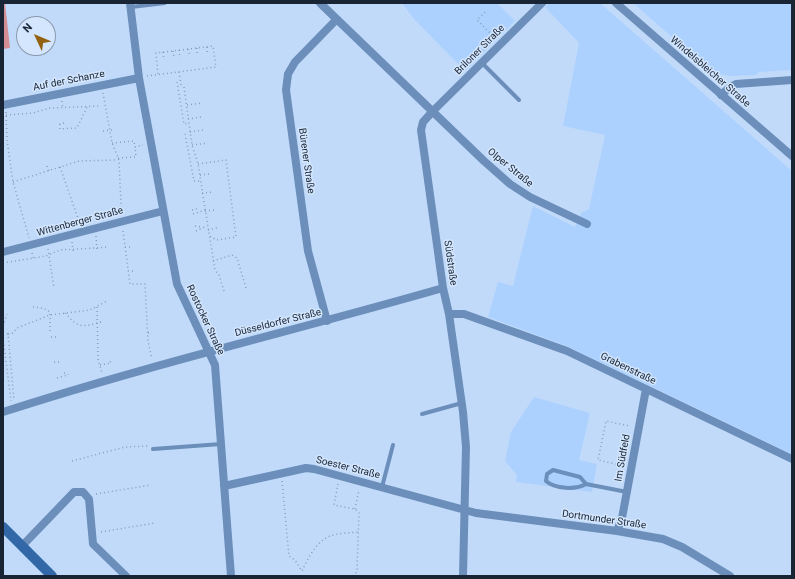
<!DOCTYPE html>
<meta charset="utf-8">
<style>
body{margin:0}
#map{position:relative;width:795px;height:579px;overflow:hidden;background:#c1dafa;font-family:Roboto,sans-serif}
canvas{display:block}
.frame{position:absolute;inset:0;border:4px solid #192534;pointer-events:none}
.north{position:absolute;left:16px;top:16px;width:40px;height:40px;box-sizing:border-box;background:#d3e6fe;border:1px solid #8999ad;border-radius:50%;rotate:314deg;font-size:11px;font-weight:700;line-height:16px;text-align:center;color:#192534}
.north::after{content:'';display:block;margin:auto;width:14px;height:18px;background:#926210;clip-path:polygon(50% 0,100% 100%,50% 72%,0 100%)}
</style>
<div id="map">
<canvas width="795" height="579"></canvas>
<div class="frame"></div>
<div class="north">N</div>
</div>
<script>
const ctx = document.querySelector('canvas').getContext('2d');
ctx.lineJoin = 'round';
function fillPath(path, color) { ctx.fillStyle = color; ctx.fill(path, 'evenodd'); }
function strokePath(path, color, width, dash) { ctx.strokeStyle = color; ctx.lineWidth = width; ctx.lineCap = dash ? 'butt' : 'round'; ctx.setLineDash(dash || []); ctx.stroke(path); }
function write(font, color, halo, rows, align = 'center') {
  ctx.font = font + ' Roboto,sans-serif'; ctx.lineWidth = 3; ctx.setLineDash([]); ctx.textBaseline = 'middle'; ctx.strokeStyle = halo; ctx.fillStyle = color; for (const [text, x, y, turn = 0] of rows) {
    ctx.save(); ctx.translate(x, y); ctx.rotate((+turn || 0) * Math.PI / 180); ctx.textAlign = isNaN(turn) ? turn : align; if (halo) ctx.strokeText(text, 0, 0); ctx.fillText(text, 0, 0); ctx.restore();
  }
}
const built = new Path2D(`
 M 402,3 L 497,3 L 515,21 L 465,71 L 414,19 Z
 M 549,3 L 600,3 L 792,171 L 792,454 L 567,346 L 488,317 L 498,282 L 513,286 L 533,206 L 575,227 L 581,213 L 589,209 L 605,135 L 563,126 L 579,43 L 545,7 Z
 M 633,3 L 792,3 L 792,70 L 759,72 L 756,75 L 730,76 L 713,73 Z
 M 534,397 L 590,413 L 579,460 L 597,464 L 592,492 L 516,482 L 517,475 L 505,461 L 511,432 Z`);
const green = new Path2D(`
 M 3,3 L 5,3 L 10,48 L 3,49 Z`);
const path = new Path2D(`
 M 485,12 L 477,20 L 496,39
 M 207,47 L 207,54
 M 197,48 L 197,55
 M 188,49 L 190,56
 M 179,50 L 180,58
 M 173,51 L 174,58
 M 163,52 L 164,60
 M 179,72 L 181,85
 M 147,76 L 216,67 L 213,46 L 156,53 L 158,75
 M 177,82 L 184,124 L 189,123
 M 184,87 L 192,145 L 198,164 L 215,270 L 219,275 L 224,291
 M 103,93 L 112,143 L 119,160 L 121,205 L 123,213
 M 62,101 L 63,109
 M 187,105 L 202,103
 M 6,112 L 7,140 L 13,182 L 29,238
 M 6,115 L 33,113 L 50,108 L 99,106
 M 188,119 L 201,117
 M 64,123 L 60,124 L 60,129 L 77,128 L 87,107
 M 103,131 L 112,130
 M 190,132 L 203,130
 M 185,134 L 194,181 L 200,181
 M 112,143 L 134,141 L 135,147 L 143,145
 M 192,145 L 208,143
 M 118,158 L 136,157 L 135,147
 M 198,164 L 226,160 L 236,237 L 217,240 L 209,236
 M 47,166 L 49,171
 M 60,167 L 80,224
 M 200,175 L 210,174
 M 13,182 L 79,161 L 118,160
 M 202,193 L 213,192
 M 192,210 L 196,209 L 199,211
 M 205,211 L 215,210
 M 193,214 L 205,210
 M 195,226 L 202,227
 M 208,230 L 217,228
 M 123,231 L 130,284 L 145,284 L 148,341 L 152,359
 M 196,231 L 207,226
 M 96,236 L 97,250
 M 72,242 L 73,251
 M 125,247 L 131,247
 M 48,249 L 54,288
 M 32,253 L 34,260
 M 213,261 L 232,255 L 237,258 L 246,288
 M 3,263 L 46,256 L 60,250 L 109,247
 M 128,271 L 133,271
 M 33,307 L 43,308 L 50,312 L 50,332
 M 97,307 L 98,359 L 102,373
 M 65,313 C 79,329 82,327 101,322
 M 3,326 L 7,314
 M 3,333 L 8,334 L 14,400
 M 148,333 L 152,332
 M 8,334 L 13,333 L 17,328 L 50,315 L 90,310 L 107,301
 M 3,337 L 11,401
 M 51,337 L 58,337
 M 54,362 L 59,362
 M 100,365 L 111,363 L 110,361
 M 3,369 L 7,370
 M 64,373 L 68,374
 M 57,378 L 68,375 L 68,374
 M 72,461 L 125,447 L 148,446
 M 624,466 L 598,460 L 606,421 L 630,426
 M 282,481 L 289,556 L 295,560 L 302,571 C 308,558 316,542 330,536 C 337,533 350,533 358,532
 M 338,484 L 334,505 L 355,509 L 359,513 L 357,569 L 355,576
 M 96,494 L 151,485
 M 355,509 L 359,490
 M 101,532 L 155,523`);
const lane = new Path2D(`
 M 131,7 L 165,3
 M 482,63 L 519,100
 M 422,414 L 462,403
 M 153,449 L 221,444
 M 586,484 L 580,477 L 553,470 L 547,474 L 546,481 C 555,489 576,490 586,484 L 627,492
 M 382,487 L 393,445`);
const street = new Path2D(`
 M 130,3 L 139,78 L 177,284 L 215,365 L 231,576
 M 320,3 L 484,161 L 510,184 L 530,197 L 587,224
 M 616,3 L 792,156
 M 721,95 L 730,87 L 736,84 L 792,80
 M 3,105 L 139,78
 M 3,252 L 163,211
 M 449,314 L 464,314 L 567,351 L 792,459
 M 327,321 L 308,251 L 286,90 L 288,74 L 295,62 L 336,20
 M 3,412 C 148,365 297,330 443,288
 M 224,486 L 306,468 L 314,469 L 476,513 L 617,531 L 663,539 L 682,547 L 730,576
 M 617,531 L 622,518 L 646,389
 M 22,546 L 74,492 L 83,492 L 89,499 L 93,544 L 126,576
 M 463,576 L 466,447 L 463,412 L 449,314 L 443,288 L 421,130 L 423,122 L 433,111 L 542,3`);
const secondary = new Path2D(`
 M 3,527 L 52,576`);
const streetNames = [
 ["Briloner Straße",480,50,-45],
 ["Windelsbleicher Straße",710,72,41],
 ["Auf der Schanze",69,81,-11],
 ["Bürener Straße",306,161,82],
 ["Olper Straße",510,168,39],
 ["Wittenberger Straße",80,222,-15],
 ["Südstraße",450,263,82],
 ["Rostocker Straße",205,320,65],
 ["Düsseldorfer Straße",278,323,-14],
 ["Grabenstraße",628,369,26],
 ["Im Südfeld",623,458,-80],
 ["Soester Straße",348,468,14],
 ["Dortmunder Straße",604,520,8]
];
fillPath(built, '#add1fe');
fillPath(green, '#d48f94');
strokePath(path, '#899db8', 1.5, [1, 3]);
strokePath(lane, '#6b8eba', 4);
strokePath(street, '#6b8eba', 8);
strokePath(secondary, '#3368a8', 10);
write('10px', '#192534', '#d3e6fe', streetNames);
</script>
